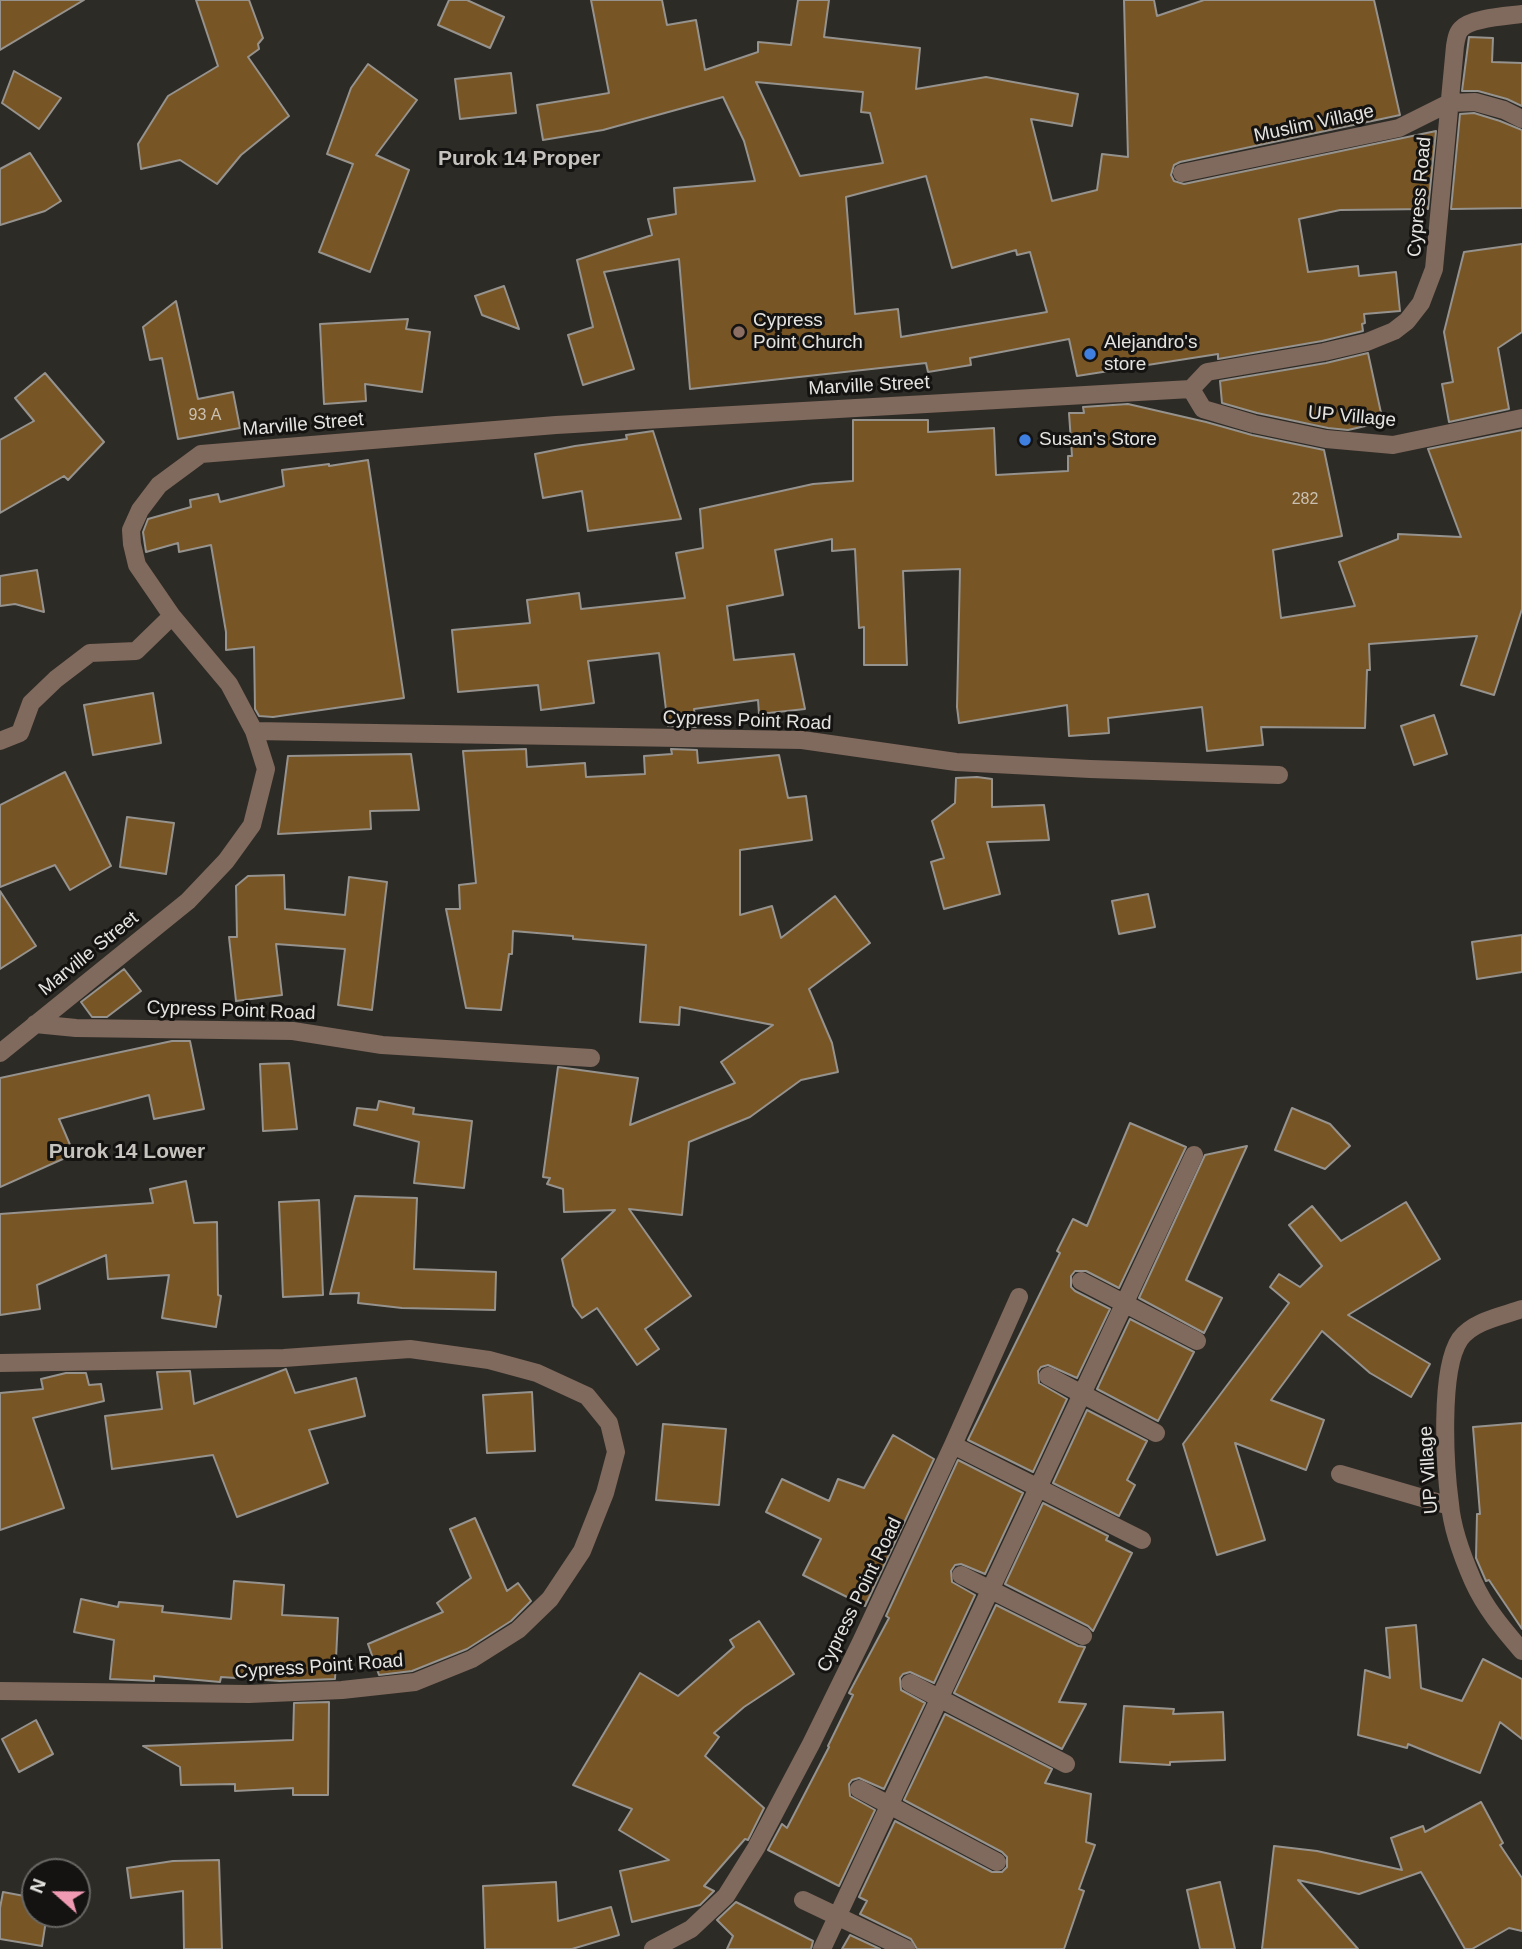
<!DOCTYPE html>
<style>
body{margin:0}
#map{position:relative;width:1522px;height:1949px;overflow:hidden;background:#2d2b26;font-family:Arial,sans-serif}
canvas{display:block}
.north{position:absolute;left:21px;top:1858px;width:70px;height:70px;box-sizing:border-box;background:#141311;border:2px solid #686764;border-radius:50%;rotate:291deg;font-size:19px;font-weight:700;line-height:28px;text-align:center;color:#e5e4e1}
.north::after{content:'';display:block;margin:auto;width:24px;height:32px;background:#f19ab4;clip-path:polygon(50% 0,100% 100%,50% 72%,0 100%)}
</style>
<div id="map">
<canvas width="1522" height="1949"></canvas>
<div class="north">N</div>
</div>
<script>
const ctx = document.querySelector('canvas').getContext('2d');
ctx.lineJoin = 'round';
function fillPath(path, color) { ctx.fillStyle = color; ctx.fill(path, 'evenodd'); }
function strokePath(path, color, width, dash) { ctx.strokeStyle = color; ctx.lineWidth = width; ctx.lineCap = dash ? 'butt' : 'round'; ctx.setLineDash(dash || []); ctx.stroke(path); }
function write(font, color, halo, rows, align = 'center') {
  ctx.font = font + ' Arial,sans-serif'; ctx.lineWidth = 6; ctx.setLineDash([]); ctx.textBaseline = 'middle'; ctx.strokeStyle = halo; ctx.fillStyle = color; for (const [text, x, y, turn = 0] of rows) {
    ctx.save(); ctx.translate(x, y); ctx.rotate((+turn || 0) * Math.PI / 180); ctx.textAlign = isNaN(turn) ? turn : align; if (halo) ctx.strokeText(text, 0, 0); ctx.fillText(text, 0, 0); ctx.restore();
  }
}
const building = new Path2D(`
 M 0,0 L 84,0 L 0,50 Z
 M 196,0 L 249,0 L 263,38 L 258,44 L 259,49 L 248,57 L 289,116 L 241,155 L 217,184 L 180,160 L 141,169 L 138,144 L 168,96 L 218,66 Z
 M 449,0 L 467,0 L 504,17 L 490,48 L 438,25 Z
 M 591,0 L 662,0 L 667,25 L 696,20 L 705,70 L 758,52 L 758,42 L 791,45 L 798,0 L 829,0 L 824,37 L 920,48 L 916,89 L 986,77 L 1078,94 L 1072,126 L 1031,119 L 1052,201 L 1097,190 L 1102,154 L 1128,157 L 1124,0 L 1154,0 L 1157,16 L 1204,0 L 1374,0 L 1400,115 L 1180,162 L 1174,165 L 1171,175 L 1174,181 L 1184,184 L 1436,131 L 1428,209 L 1340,210 L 1299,219 L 1308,272 L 1358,266 L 1359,276 L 1396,272 L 1400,311 L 1364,314 L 1365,323 L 1362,324 L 1363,331 L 1322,341 L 1218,359 L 1218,354 L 1077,376 L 1069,339 L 970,358 L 971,365 L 928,372 L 926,363 L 690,389 L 679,259 L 604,272 L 634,369 L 583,385 L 568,335 L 593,327 L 577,260 L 652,235 L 648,219 L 676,214 L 674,188 L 755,181 L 744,141 L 723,97 L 603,130 L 543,140 L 537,105 L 609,93 ZM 756,82 L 863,92 L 861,112 L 870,113 L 883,163 L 800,176 ZM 926,176 L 952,268 L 1016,250 L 1017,255 L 1030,252 L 1047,312 L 901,337 L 898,309 L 855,314 L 846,197 Z
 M 1469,37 L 1493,38 L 1492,62 L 1522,63 L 1522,106 L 1507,99 L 1478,91 L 1462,91 Z
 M 368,64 L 417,100 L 376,155 L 409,170 L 370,272 L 319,252 L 353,164 L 327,154 L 351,88 Z
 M 14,71 L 61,98 L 39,129 L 2,103 Z
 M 511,73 L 516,113 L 460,119 L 455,79 Z
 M 1474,113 L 1500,121 L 1522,130 L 1522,208 L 1451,209 L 1460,114 Z
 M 30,153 L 61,201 L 45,211 L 0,225 L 0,169 Z
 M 1522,244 L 1522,332 L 1498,348 L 1509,409 L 1449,422 L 1442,384 L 1453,382 L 1444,332 L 1464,252 Z
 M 504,286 L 519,329 L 482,315 L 475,296 Z
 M 176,301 L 198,399 L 233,392 L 240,428 L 178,439 L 162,358 L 150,360 L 143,327 Z
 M 408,319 L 406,329 L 430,332 L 422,392 L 365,384 L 366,401 L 324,404 L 320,324 Z
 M 1368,353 L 1383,422 L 1348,430 L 1328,428 L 1257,413 L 1222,403 L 1220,381 L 1326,363 Z
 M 45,373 L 104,442 L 68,480 L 64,476 L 0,513 L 0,440 L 34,421 L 15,398 Z
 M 1128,404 L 1206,422 L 1252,435 L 1324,450 L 1342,536 L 1273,550 L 1281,618 L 1355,606 L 1339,562 L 1398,539 L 1398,534 L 1461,537 L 1428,449 L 1522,430 L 1522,609 L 1494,695 L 1461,685 L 1477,636 L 1369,644 L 1370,670 L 1367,670 L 1365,728 L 1261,727 L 1263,745 L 1207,751 L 1202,707 L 1108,718 L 1109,733 L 1069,736 L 1067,705 L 959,723 L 957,707 L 960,569 L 903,571 L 907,665 L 864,665 L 864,627 L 859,628 L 855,549 L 832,551 L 832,539 L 775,550 L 783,595 L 727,606 L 734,660 L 794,654 L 805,709 L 759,714 L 758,700 L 694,709 L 696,727 L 668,726 L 659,653 L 588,661 L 594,703 L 541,710 L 538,685 L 458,692 L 452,630 L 530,623 L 527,600 L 579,593 L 581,609 L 685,598 L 676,553 L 703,548 L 700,509 L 813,484 L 853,481 L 853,420 L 928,420 L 928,432 L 994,428 L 996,475 L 1068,471 L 1068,456 L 1072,456 L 1069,413 L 1084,413 L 1083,407 Z
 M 653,431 L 681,519 L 588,531 L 582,491 L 543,498 L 535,454 L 575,446 L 627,439 L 626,435 Z
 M 368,460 L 404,698 L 273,717 L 259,716 L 255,709 L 254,647 L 226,650 L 226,632 L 211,545 L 179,552 L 178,543 L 146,552 L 143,532 L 148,519 L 191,507 L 190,500 L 218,494 L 220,502 L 284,486 L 282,470 L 329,464 L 329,466 Z
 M 37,570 L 44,612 L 15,604 L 0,606 L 0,576 Z
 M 153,693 L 161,743 L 93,755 L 84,705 Z
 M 1434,715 L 1447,754 L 1414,765 L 1401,726 Z
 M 526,749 L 527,767 L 585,763 L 586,777 L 645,774 L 644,756 L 672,754 L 671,749 L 697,750 L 698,763 L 779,755 L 788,798 L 806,796 L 812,840 L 740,850 L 740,915 L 772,906 L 781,938 L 835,896 L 870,943 L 809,989 L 832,1043 L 838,1072 L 801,1080 L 750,1117 L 689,1142 L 682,1215 L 629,1209 L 691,1296 L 645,1329 L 659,1349 L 637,1365 L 597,1308 L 582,1318 L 573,1306 L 562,1259 L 615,1210 L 564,1212 L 563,1189 L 547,1184 L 550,1178 L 543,1177 L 558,1067 L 638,1078 L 630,1125 L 735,1083 L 721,1062 L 773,1025 L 680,1007 L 679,1025 L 640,1022 L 646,945 L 573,939 L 573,936 L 513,931 L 512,954 L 509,954 L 501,1010 L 466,1008 L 446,909 L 460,909 L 459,885 L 476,883 L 463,751 Z
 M 411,754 L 419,810 L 370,811 L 371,829 L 278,834 L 288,756 Z
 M 65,772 L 111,866 L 70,890 L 55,865 L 0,887 L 0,805 Z
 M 977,777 L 992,779 L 992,807 L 1044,805 L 1049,840 L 987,842 L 1000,894 L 944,909 L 931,862 L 944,858 L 932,821 L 955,803 L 956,778 Z
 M 127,817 L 174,823 L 166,874 L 120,867 Z
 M 284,875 L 285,909 L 345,915 L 349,877 L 387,882 L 372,1010 L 338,1005 L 345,949 L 276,944 L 282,995 L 236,1001 L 229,937 L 237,937 L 236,886 L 248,876 Z
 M 0,891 L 36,946 L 0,969 Z
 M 1148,894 L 1155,927 L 1119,934 L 1112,901 Z
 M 1522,935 L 1522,972 L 1477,979 L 1472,942 Z
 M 124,969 L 141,991 L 107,1017 L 92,1017 L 81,1002 Z
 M 172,1041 L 190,1041 L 204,1109 L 154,1119 L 149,1095 L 59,1119 L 74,1154 L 0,1187 L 0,1078 Z
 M 289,1063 L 297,1129 L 263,1131 L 260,1064 Z
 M 379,1101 L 414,1108 L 413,1114 L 472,1121 L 464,1188 L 414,1183 L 419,1142 L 354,1125 L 357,1108 L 377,1110 Z
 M 1292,1108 L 1330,1124 L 1350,1146 L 1325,1169 L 1275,1150 Z
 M 1130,1123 L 1186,1147 L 1119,1288 L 1086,1271 L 1075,1271 L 1071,1276 L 1071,1287 L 1075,1291 L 1110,1309 L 1077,1378 L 1048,1365 L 1041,1367 L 1038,1371 L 1039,1383 L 1067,1399 L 1033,1472 L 968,1440 L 1060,1253 L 1057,1251 L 1073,1219 L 1087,1226 Z
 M 1247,1146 L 1186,1280 L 1222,1298 L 1204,1333 L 1139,1298 L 1205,1155 Z
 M 186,1181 L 194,1223 L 217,1222 L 218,1295 L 221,1296 L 216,1327 L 162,1318 L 169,1275 L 108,1279 L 106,1255 L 37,1285 L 40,1309 L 0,1315 L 0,1214 L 153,1203 L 150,1189 Z
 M 355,1196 L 417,1198 L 414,1269 L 496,1272 L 495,1310 L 402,1308 L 358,1303 L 359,1293 L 330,1294 Z
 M 319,1200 L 323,1295 L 283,1297 L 279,1202 Z
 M 1406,1202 L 1440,1259 L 1348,1315 L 1430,1364 L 1411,1397 L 1370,1373 L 1322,1331 L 1271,1400 L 1324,1420 L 1306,1470 L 1235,1443 L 1265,1540 L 1217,1555 L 1183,1444 L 1289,1303 L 1270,1287 L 1279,1274 L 1300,1287 L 1322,1266 L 1289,1225 L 1312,1206 L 1341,1241 Z
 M 1130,1319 L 1194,1352 L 1158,1421 L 1097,1389 Z
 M 286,1369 L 295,1393 L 356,1378 L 365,1416 L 309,1430 L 328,1483 L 237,1517 L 213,1455 L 112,1469 L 105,1416 L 162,1409 L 157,1372 L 190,1371 L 194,1404 Z
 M 66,1373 L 86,1373 L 89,1385 L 101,1384 L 104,1401 L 33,1418 L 64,1508 L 0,1530 L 0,1393 L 43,1389 L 41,1379 Z
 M 532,1392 L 535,1451 L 487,1453 L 483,1395 Z
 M 1087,1410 L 1147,1441 L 1127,1480 L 1135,1485 L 1119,1516 L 1053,1483 Z
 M 1522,1423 L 1522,1629 L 1489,1580 L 1486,1581 L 1476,1558 L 1477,1514 L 1480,1514 L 1473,1427 Z
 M 663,1424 L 726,1429 L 719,1505 L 656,1500 Z
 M 893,1435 L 934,1459 L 865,1606 L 803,1575 L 821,1539 L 766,1512 L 782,1479 L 829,1501 L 838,1479 L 864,1488 Z
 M 958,1460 L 1023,1493 L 985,1574 L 961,1564 L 955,1565 L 951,1571 L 952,1582 L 975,1595 L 934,1683 L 910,1672 L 903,1674 L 900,1678 L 901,1690 L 925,1703 L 884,1789 L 859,1778 L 852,1780 L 849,1784 L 850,1796 L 875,1810 L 839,1886 L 768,1850 L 782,1824 L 787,1828 L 829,1747 L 828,1746 L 853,1695 L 849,1693 L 889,1618 L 886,1616 Z
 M 1043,1503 L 1108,1536 L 1106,1540 L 1132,1553 L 1093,1631 L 1088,1626 L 1005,1584 Z
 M 475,1518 L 507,1591 L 518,1583 L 531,1601 L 511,1621 L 467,1649 L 412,1671 L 379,1675 L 368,1644 L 443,1612 L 437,1603 L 471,1578 L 450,1529 Z
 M 234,1581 L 284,1585 L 282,1615 L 338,1618 L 335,1679 L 280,1681 L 221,1677 L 220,1682 L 154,1676 L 154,1681 L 110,1679 L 114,1640 L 74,1632 L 81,1599 L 118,1607 L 119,1602 L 163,1606 L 162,1612 L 231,1619 Z
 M 996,1605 L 1078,1646 L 1085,1647 L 1059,1702 L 1086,1704 L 1062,1749 L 954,1693 Z
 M 759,1621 L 794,1674 L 744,1707 L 714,1733 L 719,1737 L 705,1756 L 764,1808 L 748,1840 L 745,1839 L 704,1886 L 714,1891 L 700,1905 L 632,1922 L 620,1871 L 669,1860 L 619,1830 L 632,1809 L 573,1785 L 640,1673 L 678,1696 L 734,1647 L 730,1640 Z
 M 1416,1625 L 1421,1688 L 1462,1701 L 1483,1659 L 1522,1679 L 1522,1739 L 1500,1722 L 1480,1773 L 1408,1744 L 1407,1748 L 1358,1735 L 1365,1670 L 1390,1678 L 1386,1628 Z
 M 329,1702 L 328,1795 L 293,1795 L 293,1788 L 235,1791 L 235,1784 L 181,1785 L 180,1767 L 143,1746 L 293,1740 L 294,1703 Z
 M 1124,1706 L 1174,1709 L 1173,1714 L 1223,1712 L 1225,1760 L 1170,1762 L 1170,1765 L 1120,1762 Z
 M 945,1714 L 1052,1769 L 1045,1783 L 1091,1794 L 1086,1842 L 1095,1845 L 1079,1889 L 1084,1891 L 1064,1949 L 917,1949 L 911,1939 L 860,1914 L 867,1901 L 859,1897 L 895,1821 L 992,1872 L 1002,1872 L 1007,1867 L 1007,1857 L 1002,1852 L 904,1800 Z
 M 36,1720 L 53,1754 L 19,1772 L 2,1739 Z
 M 1481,1802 L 1503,1843 L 1500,1845 L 1522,1878 L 1522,1931 L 1509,1928 L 1472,1949 L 1465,1949 L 1421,1872 L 1359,1894 L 1298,1880 L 1358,1949 L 1262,1949 L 1274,1846 L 1317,1851 L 1402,1870 L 1391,1838 L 1423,1826 L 1425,1832 Z
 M 219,1860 L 222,1949 L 184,1949 L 183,1891 L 131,1898 L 127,1868 L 173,1861 Z
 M 556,1882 L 558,1921 L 611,1907 L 619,1935 L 572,1949 L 485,1949 L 483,1886 Z
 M 1220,1882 L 1235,1949 L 1200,1949 L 1187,1890 Z
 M 3,1892 L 35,1898 L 35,1914 L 47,1914 L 42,1946 L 0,1939 L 0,1908 Z
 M 736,1902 L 813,1941 L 811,1949 L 727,1949 L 733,1936 L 717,1920 Z
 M 850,1935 L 880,1949 L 842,1949 Z`);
const minor = new Path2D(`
 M 1182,173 L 1399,128 L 1449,103 L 1475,102 L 1504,110 L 1522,119
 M 1191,389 L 1207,372 L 1324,352 L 1367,342 L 1394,331 L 1407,321 L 1421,303 L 1434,269 L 1455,46 C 1456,40 1457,33 1461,29 C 1470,18 1507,16 1522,14
 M 1191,389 L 1203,409 L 1254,424 L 1326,439 L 1393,445 L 1522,418
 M 254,731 L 802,740 L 956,762 L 1090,769 L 1279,775
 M 0,741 L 20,733 L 31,703 L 56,679 L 90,653 L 136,651 L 172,616
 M 35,1024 L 76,1028 L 293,1031 L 382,1045 L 591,1058
 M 0,1053 L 188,901 L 226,861 L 252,825 L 266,769 L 254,731 L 229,684 L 172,616 L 137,565 L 132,544 L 131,530 L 140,510 L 159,485 L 201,454 L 556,425 L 1191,389
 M 1081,1281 L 1197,1341
 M 1522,1309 C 1502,1316 1473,1321 1460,1339 C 1439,1370 1445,1467 1450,1504 C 1452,1529 1463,1558 1473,1581 C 1485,1608 1503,1629 1522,1651
 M 0,1363 L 284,1358 L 410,1349 L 489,1360 L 537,1373 L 587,1396 L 609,1423 L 616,1452 L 605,1493 L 582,1551 L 550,1599 L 518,1630 L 472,1659 L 415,1682 L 342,1690 L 249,1694 L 0,1691
 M 1048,1376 L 1156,1433
 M 953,1445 L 1142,1540
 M 1340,1474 L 1450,1506
 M 961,1575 L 1083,1636
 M 910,1683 L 1066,1764
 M 859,1789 L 997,1862
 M 803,1900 L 906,1949
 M 653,1949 L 691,1929 L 726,1896 L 756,1848 L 811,1744 L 861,1642 L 953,1445 L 1019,1297
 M 822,1949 L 1194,1155`);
const markers = [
 [739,332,7,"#8d6e63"],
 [1090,354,7,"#3f7fe0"],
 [1025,440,7,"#3f7fe0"]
];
const numberNames = [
 ["93 A",205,416],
 ["282",1305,500]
];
const streetNames = [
 ["Muslim Village",1314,124,-12],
 ["Cypress Road",1420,197,-85],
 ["Marville Street",869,386,-3],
 ["UP Village",1352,417,5],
 ["Marville Street",303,425,-5],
 ["Cypress Point Road",747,721,2],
 ["Marville Street",89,954,-39],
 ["Cypress Point Road",231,1011,2],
 ["UP Village",1429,1470,-94],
 ["Cypress Point Road",860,1595,-64],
 ["Cypress Point Road",319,1667,-4]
];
const poiNames = [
 ["Cypress",753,321],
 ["Point Church",753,343],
 ["Alejandro's",1104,343],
 ["store",1104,365],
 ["Susan's Store",1039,440]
];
const neighbourhoodNames = [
 ["Purok 14 Proper",519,159],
 ["Purok 14 Lower",127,1152]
];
fillPath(building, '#775525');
strokePath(building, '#96928d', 2);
strokePath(minor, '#80695d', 18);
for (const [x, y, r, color] of markers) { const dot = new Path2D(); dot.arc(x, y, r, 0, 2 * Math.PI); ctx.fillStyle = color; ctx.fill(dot); strokePath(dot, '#141311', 2.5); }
write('16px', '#cac0b2', null, numberNames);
write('19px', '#e5e4e1', '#141311', streetNames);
write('19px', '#e5e4e1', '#141311', poiNames, 'left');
write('bold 21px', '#c6c3be', '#141311', neighbourhoodNames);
</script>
